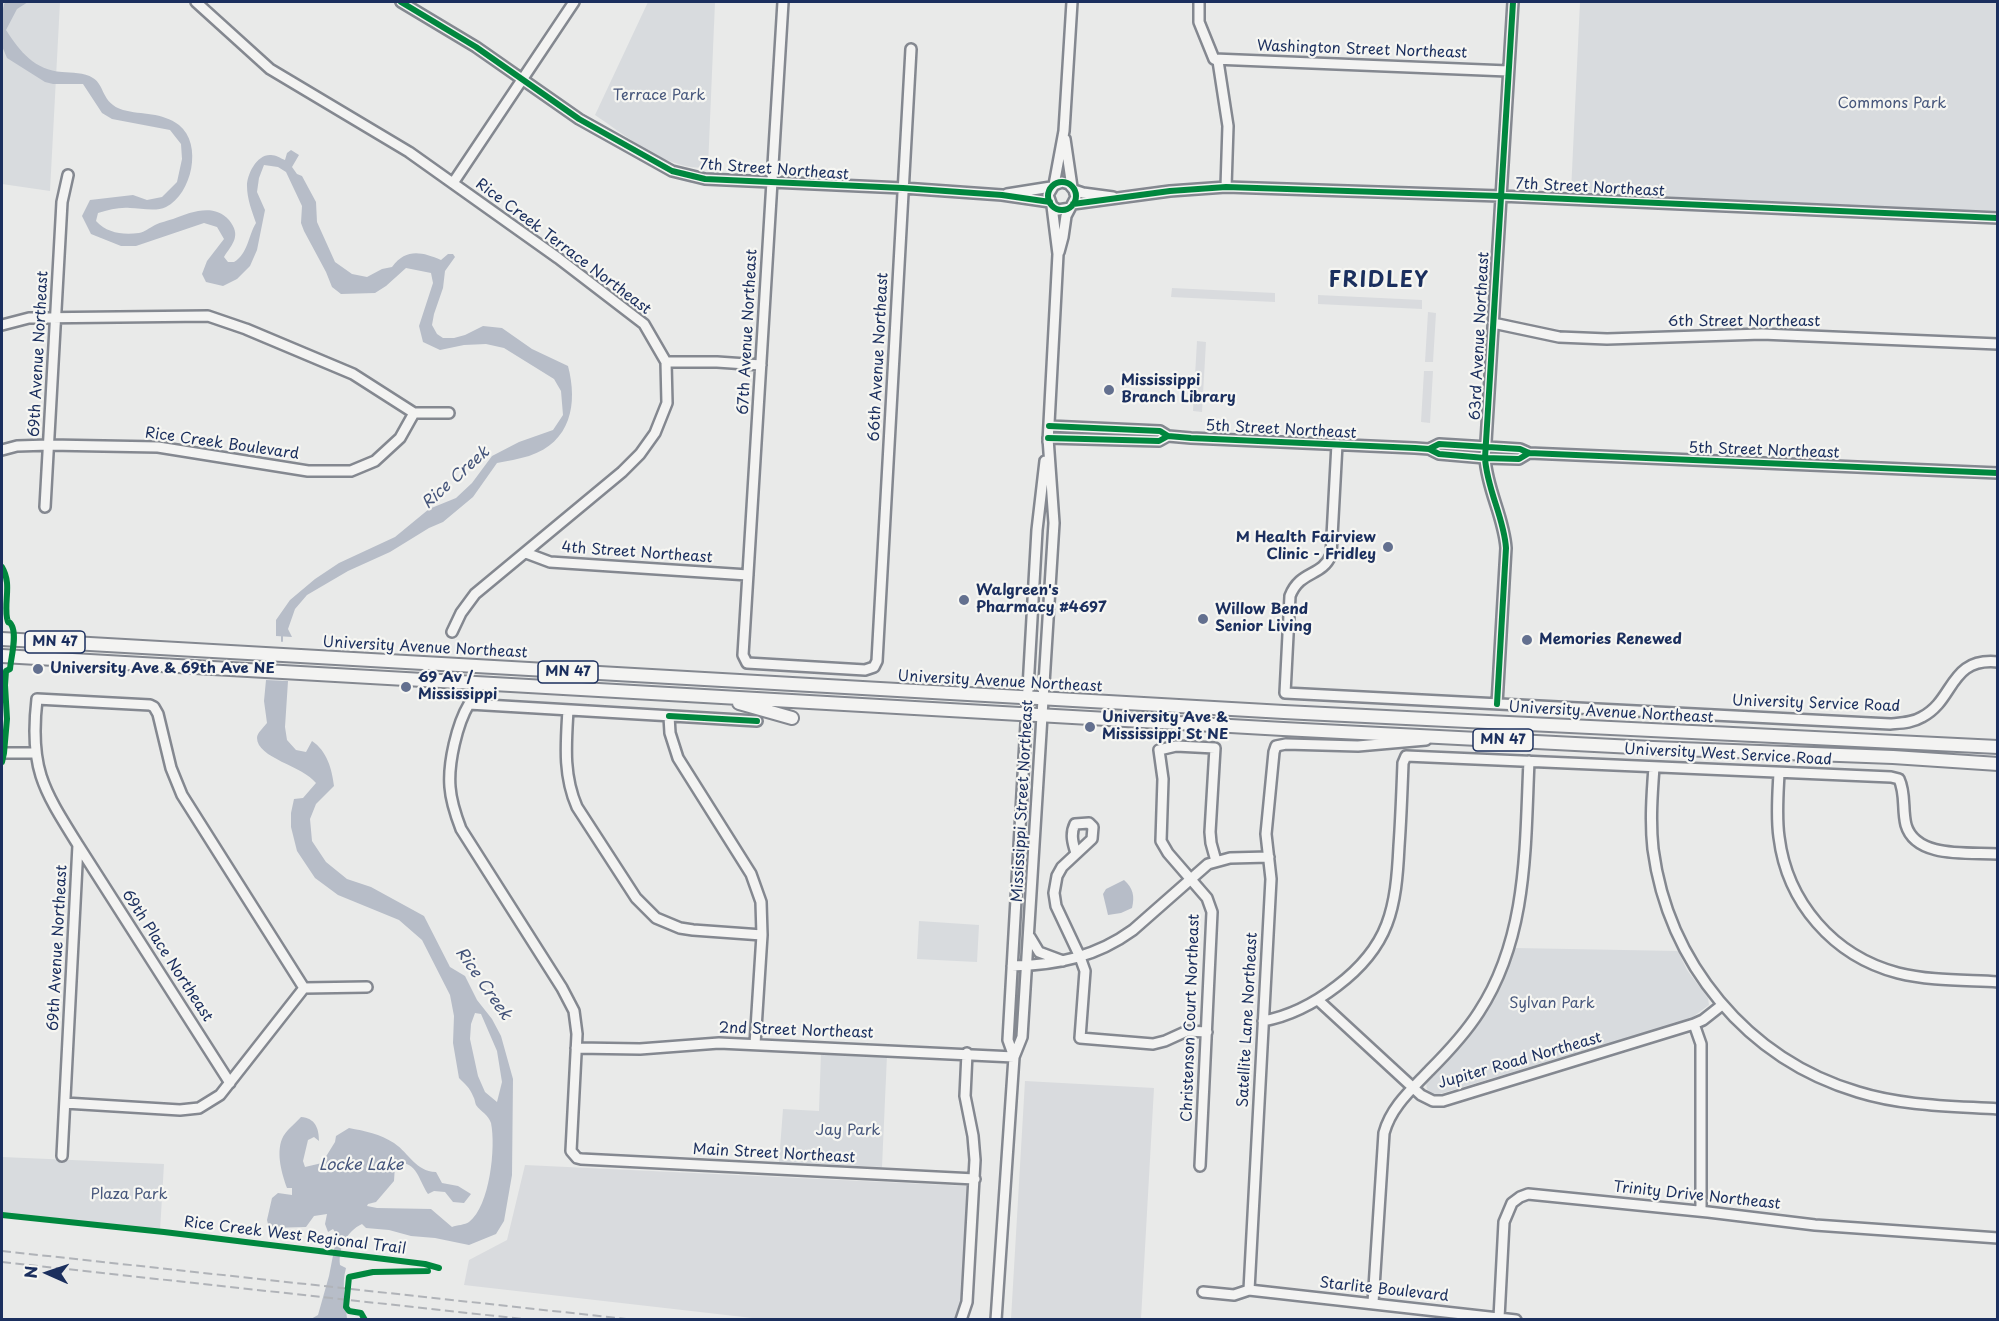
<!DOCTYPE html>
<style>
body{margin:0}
#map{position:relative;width:1999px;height:1321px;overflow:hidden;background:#e9eae9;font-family:"Playpen Sans",sans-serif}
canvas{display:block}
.frame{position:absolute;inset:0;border:3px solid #1b2f5e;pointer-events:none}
.north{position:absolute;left:18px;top:1243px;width:60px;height:60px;-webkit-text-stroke:4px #f6f6f2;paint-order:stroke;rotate:273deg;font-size:16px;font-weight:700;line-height:24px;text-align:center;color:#1b2f5e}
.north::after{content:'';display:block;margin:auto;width:21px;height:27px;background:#1b2f5e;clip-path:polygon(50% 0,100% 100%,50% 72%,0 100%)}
</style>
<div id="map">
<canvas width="1999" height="1321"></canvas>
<div class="frame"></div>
<div class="north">N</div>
</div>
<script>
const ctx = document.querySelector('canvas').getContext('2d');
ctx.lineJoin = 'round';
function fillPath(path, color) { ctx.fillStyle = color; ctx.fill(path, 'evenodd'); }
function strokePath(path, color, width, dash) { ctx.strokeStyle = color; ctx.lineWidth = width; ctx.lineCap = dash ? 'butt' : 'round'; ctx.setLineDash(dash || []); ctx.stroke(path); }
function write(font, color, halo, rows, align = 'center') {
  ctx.font = font + ' "Playpen Sans",sans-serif'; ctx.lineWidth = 4.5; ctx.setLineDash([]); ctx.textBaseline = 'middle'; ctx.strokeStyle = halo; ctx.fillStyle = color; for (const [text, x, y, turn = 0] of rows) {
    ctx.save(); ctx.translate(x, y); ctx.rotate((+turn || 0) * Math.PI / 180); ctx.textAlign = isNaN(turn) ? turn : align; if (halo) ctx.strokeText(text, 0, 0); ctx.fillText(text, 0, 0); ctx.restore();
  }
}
const built = new Path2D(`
 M 1172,288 L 1275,293 L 1275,302 L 1171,297 Z
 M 1318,295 L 1422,300 L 1422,309 L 1318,304 Z
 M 1428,312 L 1436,313 L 1433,362 L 1425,362 Z
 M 1197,341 L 1206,342 L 1202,412 L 1193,411 Z
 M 1424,371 L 1433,371 L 1430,423 L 1421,422 Z
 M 1025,1081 L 1154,1088 L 1141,1319 L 1011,1319 Z
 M 525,1165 L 967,1186 L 961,1319 L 761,1319 L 464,1285 L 469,1260 L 507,1240 Z`);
const green = new Path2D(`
 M 2,2 L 60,2 L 50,191 L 2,184 Z
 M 648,2 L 715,2 L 708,167 C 670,173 625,135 595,115 Z
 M 1580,2 L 1997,2 L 1997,212 L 1571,192 Z
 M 919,921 L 979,925 L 977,962 L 917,959 Z
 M 1515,948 L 1678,951 L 1687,970 L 1708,998 L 1709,1005 L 1690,1019 L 1433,1096 L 1427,1089 L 1426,1083 C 1466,1041 1495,1003 1515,948 Z
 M 821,1053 L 887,1055 L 882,1167 L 779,1162 L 783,1109 L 819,1111 Z
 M 2,1157 L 164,1164 L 160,1231 L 2,1215 Z`);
const water = new Path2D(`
 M 6,2 L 28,2 L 17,9 L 6,30 C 20,52 35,70 62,72 C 72,73 84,72 93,78 C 105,85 101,103 123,110 C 142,115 162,112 179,125 C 203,144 192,194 166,207 C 156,212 140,208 130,208 C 119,207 109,210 98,213 L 96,221 C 107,233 122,235 139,233 C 145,232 149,228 155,225 C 161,222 167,221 173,219 C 191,212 214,203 229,220 C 242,236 232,244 224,257 L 228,262 L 234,262 C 248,254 248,236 256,223 C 252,211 247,199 247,186 C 247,174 257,154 271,155 C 276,155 280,158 285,160 L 287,153 L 291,150 L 299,155 L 292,167 L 297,174 L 302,176 L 316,202 L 317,222 L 335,262 L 352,274 L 367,277 L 382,269 L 392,267 C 406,248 422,252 441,260 L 448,254 L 453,254 L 455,257 L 445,271 L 443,288 L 434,314 L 432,325 L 437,334 L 443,338 L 454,338 L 465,335 L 483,326 L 502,328 L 532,349 L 568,366 C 578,404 571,442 529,456 C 519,459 507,461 497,463 L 473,497 L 443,522 L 429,528 L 390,552 L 348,571 L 307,595 L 295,609 L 288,629 L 292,637 L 276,636 L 276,620 L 290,600 L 315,579 L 339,563 L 395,537 L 429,509 L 456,498 L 472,483 L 492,456 L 519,442 L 553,430 L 563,415 L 561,391 L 554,379 L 504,348 L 486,344 L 464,345 L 440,350 L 423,342 L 419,326 L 433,283 L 431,273 L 406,268 L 386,286 L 375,293 L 341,294 L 332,287 L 326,272 L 304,231 L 301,223 L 302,206 L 286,172 L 278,167 L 264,165 L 259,178 L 257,192 L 265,210 L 257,250 L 250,266 L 237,279 L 223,286 L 206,282 L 202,274 L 207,261 L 224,239 L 217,227 L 204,223 L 136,246 L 121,246 L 91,234 L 82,216 L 90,200 L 133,195 L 147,200 L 162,197 L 177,182 L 182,159 L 181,144 L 170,130 L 112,119 L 102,113 L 83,84 L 53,84 L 45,82 L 7,58 L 2,46 L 2,14 L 4,4 Z
 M 266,680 L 288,681 L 285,727 L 287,740 L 296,750 L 306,752 L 312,741 C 327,751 332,769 334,786 L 316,804 L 310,819 L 312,841 L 326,862 L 347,879 L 371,887 L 424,916 L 450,967 L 465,976 L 477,1000 L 492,1019 L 501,1036 L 513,1079 L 512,1175 L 504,1221 L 496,1234 L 469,1245 L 435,1238 L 411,1236 L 389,1230 L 366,1228 L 362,1224 C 347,1231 338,1248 340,1265 L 346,1268 C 341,1285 346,1302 347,1319 L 311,1319 L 318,1315 L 329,1276 L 337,1235 L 333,1229 L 328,1232 L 325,1224 L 327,1214 L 314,1216 L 306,1227 L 269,1228 L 267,1220 L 272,1198 L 278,1193 L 292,1195 L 292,1188 L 287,1188 C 282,1174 276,1154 282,1139 C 285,1131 296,1123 301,1117 C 315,1118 319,1128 319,1141 L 314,1137 L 308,1140 L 303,1161 L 305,1167 L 322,1163 L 335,1142 L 336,1136 L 349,1128 C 365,1131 380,1134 394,1143 C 410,1154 415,1171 436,1172 L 442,1183 L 458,1186 L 471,1194 L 464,1203 L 453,1202 L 445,1192 L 434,1191 L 428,1194 C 418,1179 418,1163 397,1162 L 395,1165 L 394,1181 L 376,1202 L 368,1204 L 367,1206 L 377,1208 L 431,1209 L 452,1227 C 457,1225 465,1225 469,1222 C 490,1206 496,1147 491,1123 C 488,1114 481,1112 476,1105 C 475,1103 475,1099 473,1096 C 470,1088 465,1084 459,1078 L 453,1043 L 454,1016 L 450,995 L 422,940 L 399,920 L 338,895 L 315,878 L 297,851 L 291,827 L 291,813 L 294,799 L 303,798 L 316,783 C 303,766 257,758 257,738 C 257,733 264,727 267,723 L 264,701 ZM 475,1013 L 481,1014 L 497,1051 L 502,1082 L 497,1102 L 485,1092 L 478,1076 L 470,1039 L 471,1024 Z
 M 1124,880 C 1133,888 1135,896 1132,908 L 1121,913 L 1108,915 L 1103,894 L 1106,889 Z`);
const stream = new Path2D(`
 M 282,641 L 282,635`);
const minor = new Path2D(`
 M 196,2 L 270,69 L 409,152 L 558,258 L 644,324 L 666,362 L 667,403 L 655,433 L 640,454 L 622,472 L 475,594 L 461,613 L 452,632
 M 401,2 L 476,47 L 579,119 L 672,171 L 705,179 L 903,188 L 1002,195 L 1050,202
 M 783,2 L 743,655 L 747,663 L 865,670 L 874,667 L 877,661 L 911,49
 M 1199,2 L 1199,22 L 1214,59 L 1218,61 L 1228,126 L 1226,187
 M 1214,59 L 1508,71
 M 1065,139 L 1072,187
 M 453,183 L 574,2
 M 1054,185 L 1064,131 L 1072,2
 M 1074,190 L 1083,193 L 1113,197
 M 1007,194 L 1051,187
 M 1073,204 L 1170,191 L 1226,187 L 1500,196 L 1998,218
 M 1059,252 L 1063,237 L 1066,216 L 1076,197 L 1074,190 L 1069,184 L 1062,182 L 1054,185 L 1048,195 L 1052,206 L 1058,210 L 1070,208
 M 1493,323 L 1559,337 L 1607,339 L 1762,334 L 1998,344
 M 2,325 L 29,318 L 208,316 L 246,329 L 353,374 L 414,413 L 449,413
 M 666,362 L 717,362 L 761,365
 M 1049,426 L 1160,431 L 1168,436 L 1191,438 L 1415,448 L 1429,449 L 1439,454 L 1485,458 L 1519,459 L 1529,453
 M 1048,438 L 1159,441 L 1168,436
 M 1048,442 L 1058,254 L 1052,206
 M 1337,444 L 1331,555 C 1322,577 1300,570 1290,596 L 1285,693 L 1890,724 C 1901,723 1912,723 1922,717 C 1955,700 1949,657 1998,662
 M 1429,449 L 1439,444 L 1520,449 L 1529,453 L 1998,473
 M 2,450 L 17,446 L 49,445 L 158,447 L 308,471 L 351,471 L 375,461 L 400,438 L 414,413
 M 45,507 L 62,202 L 68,175
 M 526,553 L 550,562 L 748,575
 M 1497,704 L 1506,548 C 1504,517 1487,490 1485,458 L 1513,2
 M 568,710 C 566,744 563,775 577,807 L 636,898 L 656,918 L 680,928 L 693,930 L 762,935
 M 669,716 L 670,733 L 678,758 L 751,874 L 761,902 L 762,935 L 755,1044
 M 757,721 L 469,704 C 457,724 448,763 450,787 C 451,802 456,816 461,829 L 562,988 L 574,1011 L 577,1034 L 571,1151 L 577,1158 L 581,1159 L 975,1179
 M 2,753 L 35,753
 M 1654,767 C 1652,794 1650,822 1653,849 C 1668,963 1747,1059 1858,1092 C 1903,1106 1951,1106 1998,1109
 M 1779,773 C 1778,794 1776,816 1779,837 C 1787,902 1833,956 1898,973 C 1930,981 1965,980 1998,982
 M 78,845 L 230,1083
 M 1076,853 C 1073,844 1070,834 1075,824 L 1089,823 L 1093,827 L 1092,839 L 1062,867 L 1057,876 L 1054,893 L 1056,906 L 1080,957 L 1085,971 L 1080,1038 L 1153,1044 L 1165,1041 L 1187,1031 L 1207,1032
 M 1030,937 L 1039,952 L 1063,961
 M 1012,966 C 1057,965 1096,957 1133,930 L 1208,864 L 1230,858 L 1269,857
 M 304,988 L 367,987
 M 1318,1000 L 1421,1095 L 1433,1101 L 1443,1101 L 1694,1024 L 1703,1020 L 1722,1005
 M 1263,1021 C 1291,1016 1315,1003 1337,986 C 1390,946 1396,908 1399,846 C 1401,818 1402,790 1403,763 L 1406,756 L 1891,777 L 1899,779 C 1906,794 1902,809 1906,825 C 1916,859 1969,852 1998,854
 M 1694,1024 L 1701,1044 L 1701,1211
 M 576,1048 L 640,1049 L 719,1043 L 1014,1057
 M 1014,1057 L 1008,1040 L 1037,530 L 1045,461
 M 62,1156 L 78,845 C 43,789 29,768 37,699 L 150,705 L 154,707 L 158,714 L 171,768 L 182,795 L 304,988 L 220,1095 L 199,1108 L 180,1110 L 65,1103
 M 1200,1166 L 1212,912 L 1207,898 L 1168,853 L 1161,841 L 1163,779 L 1159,750 L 1176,746 L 1215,748 L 1210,832 L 1211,843 L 1216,861
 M 1249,1290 L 1271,879 L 1266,834 L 1274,752 L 1276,746 L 1286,744 L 1358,746 L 1426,740
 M 1249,1290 L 1516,1320
 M 1203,1292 L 1234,1295 L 1249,1290
 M 1373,1303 L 1384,1133 C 1391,1107 1411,1090 1429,1071 C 1447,1053 1465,1034 1479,1012 C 1528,937 1525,847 1529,761
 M 1499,1318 L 1504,1222 L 1512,1203 L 1520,1197 L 1528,1194 L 1708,1212 L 1815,1225 L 1998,1238
 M 961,1320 L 967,1302 L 975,1160 L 973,1136 L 965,1096 L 967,1053
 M 996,1320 L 1014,1057 L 1022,1037 L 1054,523 L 1048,438`);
const major = new Path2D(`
 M 2,639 L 1284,712 L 1998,747
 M 2,656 L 1283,729 L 1653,748 L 1893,757 L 1998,764
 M 739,703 L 792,718`);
const rail = new Path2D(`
 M 2,1251 L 636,1320
 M 2,1262 L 532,1320`);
const cycleway = new Path2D(`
 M 401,2 L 476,47 L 579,119 L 672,171 L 705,179 L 903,188 L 1002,195 L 1050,202
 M1048 196a14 14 0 1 1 28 0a14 14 0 1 1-28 0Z
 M 1073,204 L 1170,191 L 1226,187 L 1500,196 L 1998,218
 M 1049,426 L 1160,431 L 1168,436 L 1191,438 L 1415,448 L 1429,449 L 1439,454 L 1485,458 L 1519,459 L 1529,453
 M 1048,438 L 1159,441 L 1168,436
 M 1429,449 L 1439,444 L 1520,449 L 1529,453 L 1998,473
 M 2,567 C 12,584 4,600 7,618 C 9,627 8,618 12,626 C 17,637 11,657 10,669 L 6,671 L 5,685 L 7,719 L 4,753 L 2,762
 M 1497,704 L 1506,548 C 1504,517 1487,490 1485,458 L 1513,2
 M 669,716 L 757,721
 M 2,1215 L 164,1232 L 425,1264 L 439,1268
 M 365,1320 L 361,1313 L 349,1311 L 346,1307 L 349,1277 L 373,1272 L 428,1271`);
const markers = [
 [1109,390,6,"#63708f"],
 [1388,547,6,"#63708f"],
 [964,600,6,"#63708f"],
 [1203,619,6,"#63708f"],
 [1527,640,6,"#63708f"],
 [38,669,6,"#63708f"],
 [406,687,6,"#63708f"],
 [1090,727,6,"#63708f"]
];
const shields = [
 [55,642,60],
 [568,672,60],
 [1503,740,60]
];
const shieldNames = [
 ["MN 47",55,642],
 ["MN 47",568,672],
 ["MN 47",1503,740]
];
const streetNames = [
 ["Washington Street Northeast",1362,50,2],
 ["7th Street Northeast",774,170,4],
 ["7th Street Northeast",1590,188,3],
 ["Rice Creek Terrace Northeast",563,247,37],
 ["6th Street Northeast",1744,322],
 ["67th Avenue Northeast",748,332,-87],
 ["63rd Avenue Northeast",1480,336,-87],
 ["69th Avenue Northeast",39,354,-87],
 ["66th Avenue Northeast",879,357,-87],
 ["5th Street Northeast",1281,430,3],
 ["Rice Creek Boulevard",222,444,8],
 ["5th Street Northeast",1764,451,2],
 ["4th Street Northeast",637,553,4],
 ["University Avenue Northeast",425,648,3],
 ["University Avenue Northeast",1000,682,3],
 ["University Service Road",1816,704,2],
 ["University Avenue Northeast",1611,713,3],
 ["University West Service Road",1728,755,3],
 ["Mississippi Street Northeast",1023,801,-87],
 ["69th Avenue Northeast",58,948,-87],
 ["69th Place Northeast",167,956,57],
 ["Christenson Court Northeast",1191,1018,-88],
 ["Satellite Lane Northeast",1248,1020,-87],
 ["2nd Street Northeast",796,1031,2],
 ["Jupiter Road Northeast",1520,1061,-16],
 ["Main Street Northeast",774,1154,3],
 ["Trinity Drive Northeast",1697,1196,6],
 ["Rice Creek West Regional Trail",295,1236,7],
 ["Starlite Boulevard",1384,1290,6]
];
const parkNames = [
 ["Terrace Park",659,96],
 ["Commons Park",1892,104],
 ["Sylvan Park",1552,1004],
 ["Jay Park",848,1131],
 ["Plaza Park",129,1195]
];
const poiNames = [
 ["Mississippi",1121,381],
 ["Branch Library",1121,398],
 ["M Health Fairview",1376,538,"right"],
 ["Clinic - Fridley",1376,555,"right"],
 ["Walgreen's",976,591],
 ["Pharmacy #4697",976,608],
 ["Willow Bend",1215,610],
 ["Senior Living",1215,627],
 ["Memories Renewed",1539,640],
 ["University Ave & 69th Ave NE",50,669],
 ["69 Av /",418,678],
 ["Mississippi",418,695],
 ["University Ave &",1102,718],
 ["Mississippi St NE",1102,735]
];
const waterNames = [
 ["Rice Creek",456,478,-42],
 ["Rice Creek",483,984,55],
 ["Locke Lake",361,1166]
];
const districtNames = [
 ["FRIDLEY",1379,281]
];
fillPath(built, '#d9dbde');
fillPath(green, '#d8dbde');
fillPath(water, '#b7bdc8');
strokePath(stream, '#b7bdc8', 2);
strokePath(minor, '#848890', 14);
strokePath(major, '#848890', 16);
strokePath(minor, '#f3f3f2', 9);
strokePath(major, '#f3f3f2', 12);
strokePath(rail, '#b0b3b8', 2, [9, 4.5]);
strokePath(cycleway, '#00873e', 6);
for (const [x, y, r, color] of markers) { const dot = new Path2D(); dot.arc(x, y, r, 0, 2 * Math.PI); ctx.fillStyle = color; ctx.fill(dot); strokePath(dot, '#f6f6f2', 2); }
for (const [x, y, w] of shields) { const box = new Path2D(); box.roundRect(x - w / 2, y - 11, w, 22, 4.5); ctx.fillStyle = '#f6f6f2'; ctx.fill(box); strokePath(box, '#1b2f5e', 1.5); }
write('bold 14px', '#1b2f5e', null, shieldNames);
write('15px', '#1b2f5e', '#f6f6f2', streetNames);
write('15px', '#47577c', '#f6f6f2', parkNames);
write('bold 15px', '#1b2f5e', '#f6f6f2', poiNames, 'left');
write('italic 16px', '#44547a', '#f6f6f2', waterNames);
ctx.letterSpacing = '1.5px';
write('bold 21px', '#1b2f5e', '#f6f6f2', districtNames);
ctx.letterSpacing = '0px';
</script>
